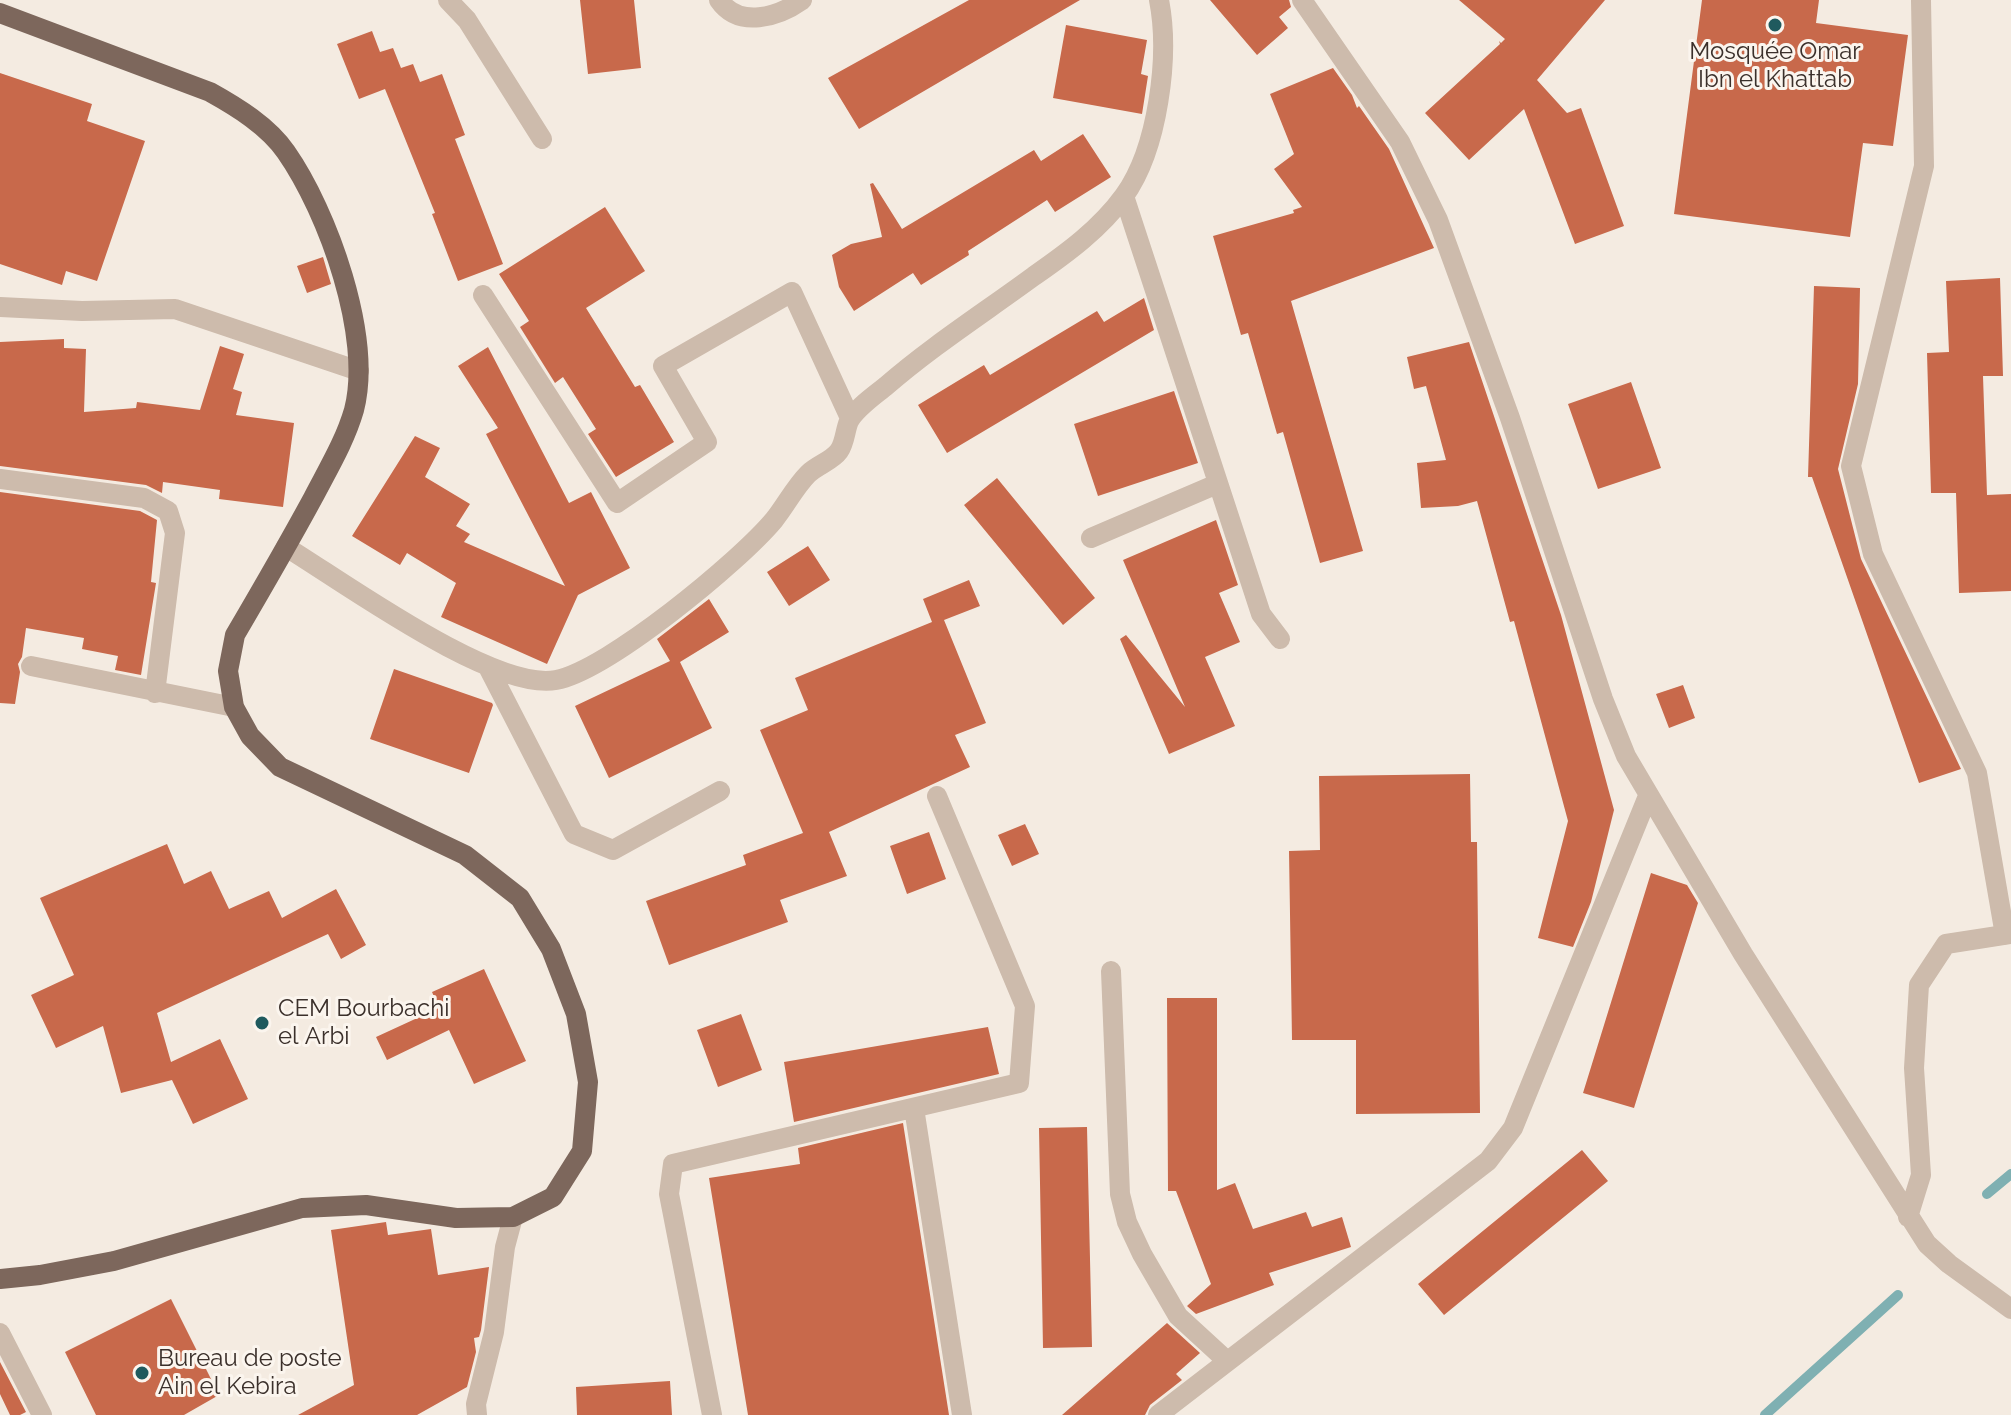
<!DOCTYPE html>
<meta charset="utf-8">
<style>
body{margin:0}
canvas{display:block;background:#f4ebe1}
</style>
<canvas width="2011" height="1415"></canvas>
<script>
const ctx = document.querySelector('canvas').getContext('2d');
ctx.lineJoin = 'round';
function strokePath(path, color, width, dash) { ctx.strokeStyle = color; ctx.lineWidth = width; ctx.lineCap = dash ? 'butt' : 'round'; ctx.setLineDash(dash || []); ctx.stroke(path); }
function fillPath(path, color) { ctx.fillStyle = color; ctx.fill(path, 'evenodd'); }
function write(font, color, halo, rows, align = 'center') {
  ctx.font = font + ' Raleway,sans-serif'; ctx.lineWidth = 6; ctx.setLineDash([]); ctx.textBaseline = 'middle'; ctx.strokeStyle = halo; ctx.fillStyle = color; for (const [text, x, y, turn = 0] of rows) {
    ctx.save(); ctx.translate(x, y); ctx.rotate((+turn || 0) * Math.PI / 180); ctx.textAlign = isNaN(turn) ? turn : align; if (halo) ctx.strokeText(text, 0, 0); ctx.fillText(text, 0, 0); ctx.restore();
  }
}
const stream = new Path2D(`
 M 1987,1194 L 2011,1174
 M 1765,1415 L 1898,1295`);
const building = new Path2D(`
 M 580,0 L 634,0 L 641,68 L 588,74 Z
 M 969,0 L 1080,0 L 859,129 L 828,78 Z
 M 1210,0 L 1289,0 L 1291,7 L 1279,17 L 1288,28 L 1257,55 Z
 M 1459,0 L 1605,0 L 1537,80 L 1567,113 L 1581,108 L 1624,226 L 1575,244 L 1524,109 L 1469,160 L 1425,113 L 1500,44 L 1499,41 L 1501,43 L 1505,39 Z
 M 1702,0 L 1819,0 L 1816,23 L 1908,35 L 1893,146 L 1863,143 L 1850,237 L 1674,214 Z
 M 1066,25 L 1147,40 L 1141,74 L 1148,76 L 1142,114 L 1053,98 Z
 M 372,31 L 380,52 L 393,48 L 401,68 L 413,64 L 420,82 L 442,74 L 465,135 L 455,139 L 503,264 L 458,281 L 432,214 L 435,213 L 385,89 L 359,99 L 337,44 Z
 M 1333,68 L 1352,95 L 1357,108 L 1359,106 L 1389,149 L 1434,248 L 1291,301 L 1363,551 L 1320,563 L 1283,432 L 1277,434 L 1248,333 L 1241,335 L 1213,236 L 1294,213 L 1293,210 L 1302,207 L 1274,169 L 1294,154 L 1270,94 Z
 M 0,73 L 92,104 L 87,121 L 145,141 L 97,281 L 66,271 L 62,285 L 0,264 Z
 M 1083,134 L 1111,177 L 1055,212 L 1047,200 L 968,251 L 969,255 L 921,285 L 913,273 L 854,311 L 839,287 L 832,255 L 851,244 L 882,237 L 870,184 L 873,183 L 902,229 L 1034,150 L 1041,161 Z
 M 605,207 L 645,271 L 586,308 L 635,387 L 640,385 L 674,442 L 616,477 L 588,434 L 596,429 L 563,377 L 555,383 L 520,327 L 529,321 L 499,274 Z
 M 323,257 L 331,284 L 307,293 L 297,266 Z
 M 2000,278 L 2003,376 L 1983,376 L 1987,495 L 2011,494 L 2011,591 L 1959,593 L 1956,493 L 1931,493 L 1927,353 L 1949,352 L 1946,281 Z
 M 1814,286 L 1860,288 L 1858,384 L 1838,469 L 1861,559 L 1961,769 L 1919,783 L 1812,477 L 1808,477 Z
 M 1144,298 L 1154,330 L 947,453 L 918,405 L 984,365 L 990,375 L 1097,311 L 1104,322 Z
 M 64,339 L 64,348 L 86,349 L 84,412 L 136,408 L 137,402 L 200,410 L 220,346 L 244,354 L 233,389 L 242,392 L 236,415 L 294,423 L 283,507 L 219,499 L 220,490 L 163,482 L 162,493 L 146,485 L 0,466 L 0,342 Z
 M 1469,342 L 1561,615 L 1614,810 L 1591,902 L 1573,947 L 1538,938 L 1568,821 L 1514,621 L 1510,622 L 1477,501 L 1458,506 L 1421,508 L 1417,463 L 1446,460 L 1426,386 L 1414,389 L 1407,357 Z
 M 488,347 L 569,503 L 591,492 L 630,568 L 578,595 L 547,664 L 441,617 L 456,583 L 407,553 L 400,565 L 352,536 L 415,436 L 440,448 L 425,477 L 470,504 L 456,526 L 470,534 L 464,542 L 565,586 L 486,434 L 498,428 L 458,366 Z
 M 1631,382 L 1661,468 L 1598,489 L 1568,404 Z
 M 1174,391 L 1198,463 L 1098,496 L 1074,424 Z
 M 997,478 L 1095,598 L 1063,625 L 964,505 Z
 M 0,492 L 140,511 L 157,520 L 151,582 L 156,583 L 141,675 L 115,670 L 118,656 L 82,649 L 84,638 L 26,628 L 22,657 L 18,664 L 20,672 L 15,704 L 0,703 Z
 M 1216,520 L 1238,585 L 1219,593 L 1240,642 L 1205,657 L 1235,726 L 1169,754 L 1120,639 L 1126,635 L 1185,707 L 1123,560 Z
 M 808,546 L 830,580 L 789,606 L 767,572 Z
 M 969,580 L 980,606 L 944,620 L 986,723 L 955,735 L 970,767 L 829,832 L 847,876 L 780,900 L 788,922 L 669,965 L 646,901 L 746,865 L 743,855 L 803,833 L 760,730 L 808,710 L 795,678 L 932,622 L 923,599 Z
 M 709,599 L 729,632 L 680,662 L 712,728 L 609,778 L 575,706 L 670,661 L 657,639 Z
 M 394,669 L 492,703 L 493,705 L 469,773 L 370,739 Z
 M 1683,685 L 1695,718 L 1669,728 L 1656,694 Z
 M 1470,774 L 1471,842 L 1477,842 L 1480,1113 L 1356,1114 L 1356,1040 L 1292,1040 L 1289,851 L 1320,850 L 1319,776 Z
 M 1025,824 L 1039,854 L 1012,866 L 998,835 Z
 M 929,832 L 946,879 L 907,894 L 890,846 Z
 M 167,844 L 184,884 L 211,871 L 229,909 L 269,891 L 282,918 L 336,889 L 366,945 L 341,959 L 328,934 L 157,1013 L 171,1062 L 220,1039 L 248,1099 L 193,1124 L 172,1080 L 121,1093 L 103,1026 L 56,1048 L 31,995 L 74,975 L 40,898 Z
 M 1651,873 L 1687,885 L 1698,903 L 1634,1108 L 1583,1093 Z
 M 484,969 L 526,1061 L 474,1084 L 449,1030 L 387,1060 L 376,1037 L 439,1008 L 432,992 Z
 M 1167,998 L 1217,998 L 1217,1190 L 1235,1183 L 1253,1229 L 1306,1212 L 1312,1227 L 1342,1217 L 1351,1247 L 1269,1273 L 1274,1285 L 1196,1314 L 1187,1306 L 1211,1284 L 1176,1191 L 1168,1191 Z
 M 741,1014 L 762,1070 L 718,1087 L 697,1030 Z
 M 988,1027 L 999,1074 L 794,1122 L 784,1062 Z
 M 903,1123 L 949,1415 L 748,1415 L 709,1178 L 800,1164 L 798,1148 Z
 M 1087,1127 L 1092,1347 L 1043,1348 L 1039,1128 Z
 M 1582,1150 L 1608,1181 L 1444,1315 L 1418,1284 Z
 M 386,1222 L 388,1235 L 431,1229 L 438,1275 L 489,1267 L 481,1330 L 479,1337 L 474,1338 L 476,1352 L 467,1387 L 417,1415 L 298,1415 L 354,1385 L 331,1230 Z
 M 171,1299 L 219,1395 L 184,1415 L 96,1415 L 65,1352 Z
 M 1167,1323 L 1200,1353 L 1176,1374 L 1182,1380 L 1150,1405 L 1145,1415 L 1062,1415 Z
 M 0,1362 L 26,1412 L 20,1415 L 10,1415 L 0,1394 Z
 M 670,1381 L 672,1415 L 577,1415 L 576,1387 Z`);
const minor = new Path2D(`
 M 448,0 L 467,20 L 542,139
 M 719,0 C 739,29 778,17 802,0
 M 1302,0 L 1400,142 L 1438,220 L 1510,418 L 1603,699 L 1626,756 L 1743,954 L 1927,1244 L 1949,1264 L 2011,1309
 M 1921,0 L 1924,166 L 1851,466 L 1873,554 L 1977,773 L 2005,935
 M 1124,196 L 1261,614 L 1280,639
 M 483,295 L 617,503 L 707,442 L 663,366 L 792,292 L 850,418
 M 0,307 L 82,311 L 175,309 L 359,371
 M 0,479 L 144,498 L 168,511 L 175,533 L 155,693
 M 1091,538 L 1217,484
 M 286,547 C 342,581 494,692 556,680 C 608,670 739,562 774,520 C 786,505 795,487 808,474 C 817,465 832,461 839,451 C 845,443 845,430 849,421 C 856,408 875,395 886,386 C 932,346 985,312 1034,276 C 1067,253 1100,229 1124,196 C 1158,149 1170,56 1159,0
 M 31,666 L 234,707
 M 489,669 L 574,834 L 613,850 L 720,791
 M 1111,971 L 1120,1194 L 1127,1222 L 1142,1254 L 1178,1316 L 1226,1360
 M 914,1108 L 962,1415
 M 1908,1217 L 1921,1175 L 1914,1068 L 1919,985 L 1946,944 L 2011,934
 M 0,1333 L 42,1415
 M 477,1415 L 476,1404 L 494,1332 L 505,1247 L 513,1217
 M 712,1415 L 669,1194 L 673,1164 L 1019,1083 L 1025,1006 L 937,796
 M 1158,1415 L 1488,1161 L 1513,1128 L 1648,796`);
const major = new Path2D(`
 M 0,13 L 210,92 C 237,107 268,126 286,152 C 328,212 373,337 354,410 C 345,441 328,469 313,498 C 288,544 262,589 235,635 L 228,671 L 234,707 L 250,736 L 280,767 L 465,855 L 520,898 L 551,949 L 576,1014 L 588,1082 L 582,1151 L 553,1197 L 513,1217 L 456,1218 L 366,1205 L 302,1208 L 114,1261 L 40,1275 L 0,1279`);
const markers = [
 [1775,25,8,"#1f5a5e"],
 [262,1023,8,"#1f5a5e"],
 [142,1373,8,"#1f5a5e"]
];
const poiNames = [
 ["Mosquée Omar",1775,52,"center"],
 ["Ibn el Khattab",1775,80,"center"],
 ["CEM Bourbachi",278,1009],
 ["el Arbi",278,1037],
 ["Bureau de poste",158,1359],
 ["Ain el Kebira",158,1387]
];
strokePath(stream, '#7fb0b2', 10);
fillPath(building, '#c8694b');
strokePath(minor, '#cdbbac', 20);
strokePath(major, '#7d675c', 20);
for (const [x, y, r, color] of markers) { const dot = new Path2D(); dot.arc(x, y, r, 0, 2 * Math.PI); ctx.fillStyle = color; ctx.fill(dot); strokePath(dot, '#fbf5ee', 3); }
write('24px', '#3b302b', '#fbf5ee', poiNames, 'left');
</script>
